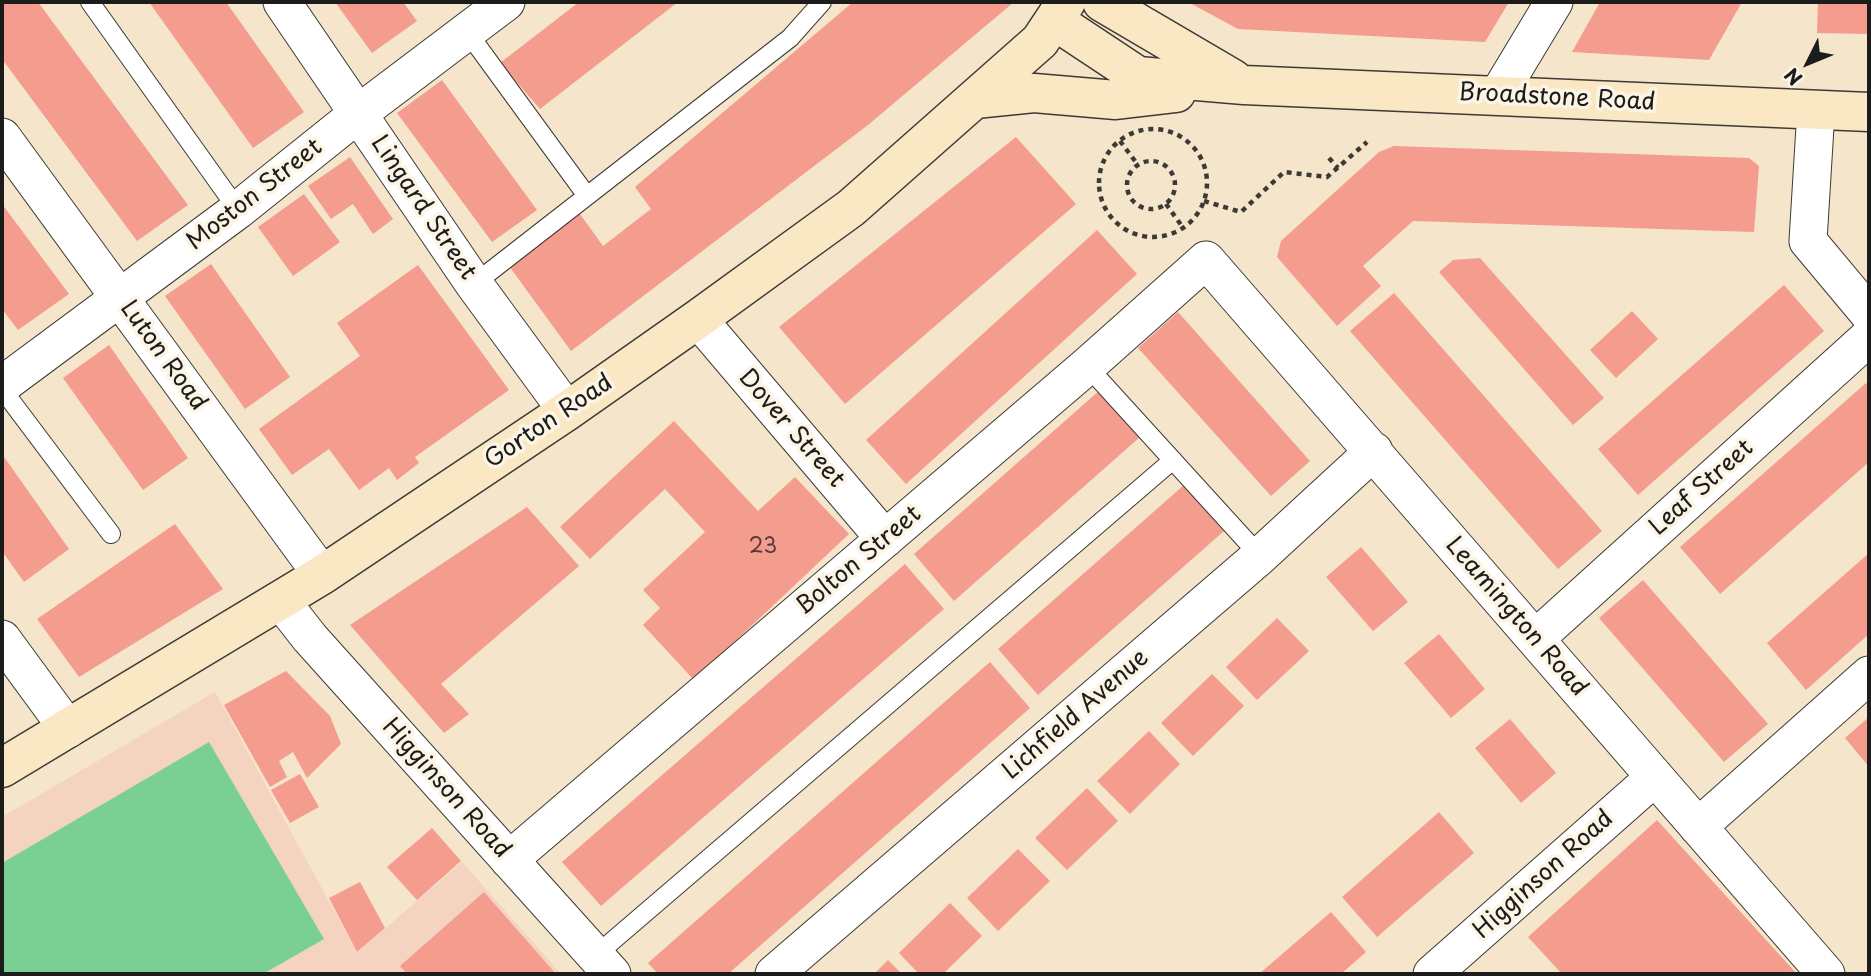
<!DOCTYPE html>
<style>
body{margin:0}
#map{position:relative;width:1871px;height:976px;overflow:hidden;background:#f5e5ca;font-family:"Playpen Sans",sans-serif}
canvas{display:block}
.frame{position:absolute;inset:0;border:4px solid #1c1c1c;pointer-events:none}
.north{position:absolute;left:1773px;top:28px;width:70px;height:70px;-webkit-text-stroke:5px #fcf5e5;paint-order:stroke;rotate:227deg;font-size:19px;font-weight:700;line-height:28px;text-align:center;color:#1c1c1c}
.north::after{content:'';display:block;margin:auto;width:24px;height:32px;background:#1c1c1c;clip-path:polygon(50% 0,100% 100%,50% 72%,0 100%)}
</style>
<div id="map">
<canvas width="1871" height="976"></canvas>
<div class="frame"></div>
<div class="north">N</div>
</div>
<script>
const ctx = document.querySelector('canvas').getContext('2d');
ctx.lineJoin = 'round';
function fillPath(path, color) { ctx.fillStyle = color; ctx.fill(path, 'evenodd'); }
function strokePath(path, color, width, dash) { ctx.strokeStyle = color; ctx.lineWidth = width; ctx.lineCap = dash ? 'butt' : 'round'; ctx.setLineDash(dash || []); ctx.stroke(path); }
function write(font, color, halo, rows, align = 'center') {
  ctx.font = font + ' "Playpen Sans",sans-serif'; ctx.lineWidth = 7; ctx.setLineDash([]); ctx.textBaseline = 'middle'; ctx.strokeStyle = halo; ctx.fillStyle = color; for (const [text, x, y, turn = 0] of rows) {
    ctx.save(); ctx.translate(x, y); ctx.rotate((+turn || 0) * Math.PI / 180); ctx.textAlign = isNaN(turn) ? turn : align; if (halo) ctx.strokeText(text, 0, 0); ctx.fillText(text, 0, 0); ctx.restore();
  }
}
const built = new Path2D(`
 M 215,692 L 357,953 L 462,862 L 561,974 L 2,974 L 2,817 Z`);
const green = new Path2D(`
 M 209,742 L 324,939 L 263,974 L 2,974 L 2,863 Z`);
const building = new Path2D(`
 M 2,2 L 38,2 L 188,205 L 137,241 L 2,59 Z
 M 149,2 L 226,2 L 304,112 L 253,148 Z
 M 335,2 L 403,2 L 417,21 L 372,53 Z
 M 579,2 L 678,2 L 540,109 L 500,63 Z
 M 853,2 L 1014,2 L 868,125 L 571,351 L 509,266 L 580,214 L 603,246 L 651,209 L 635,187 Z
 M 1188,2 L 1509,2 L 1485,42 L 1238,29 Z
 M 1600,2 L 1742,2 L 1709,60 L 1572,52 Z
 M 1818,2 L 1869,2 L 1869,34 L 1817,33 Z
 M 442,80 L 537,210 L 492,242 L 397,113 Z
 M 1016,137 L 1076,204 L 845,404 L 779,327 Z
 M 1394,146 L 1749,158 L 1759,166 L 1754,232 L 1413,221 L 1363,266 L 1381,286 L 1337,326 L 1277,257 L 1281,241 L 1379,152 Z
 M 350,157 L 393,219 L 373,234 L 353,204 L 331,219 L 308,186 Z
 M 304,194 L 340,242 L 293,276 L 258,227 Z
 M 2,204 L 69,294 L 18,330 L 2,309 Z
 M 1097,230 L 1137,274 L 906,484 L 866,440 Z
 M 1480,258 L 1604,398 L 1573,425 L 1439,272 L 1453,260 Z
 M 211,264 L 290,377 L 245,409 L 165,296 Z
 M 418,265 L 509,390 L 415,457 L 419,463 L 397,480 L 389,468 L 359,490 L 329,449 L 292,475 L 259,429 L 360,356 L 337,323 Z
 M 1784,285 L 1824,331 L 1638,495 L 1598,449 Z
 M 1394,293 L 1602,531 L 1558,569 L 1350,331 Z
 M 1632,311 L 1658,339 L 1616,378 L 1590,350 Z
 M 1178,312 L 1310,461 L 1271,496 L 1138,348 Z
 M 109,345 L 188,458 L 143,490 L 63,378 Z
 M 1866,383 L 1869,387 L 1869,462 L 1720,594 L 1680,547 Z
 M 1100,390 L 1140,437 L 954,601 L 914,554 Z
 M 674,421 L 758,511 L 795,477 L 849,534 L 694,680 L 643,625 L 660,608 L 643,590 L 705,532 L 665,489 L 590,559 L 560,527 Z
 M 2,454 L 69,549 L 24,582 L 2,551 Z
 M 1184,485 L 1224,531 L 1038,695 L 998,649 Z
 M 527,507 L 579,566 L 441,684 L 469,714 L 444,733 L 350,625 Z
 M 175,524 L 223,589 L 79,677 L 37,619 Z
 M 1361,547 L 1408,602 L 1373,631 L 1326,577 Z
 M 1869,553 L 1869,634 L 1806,690 L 1767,643 Z
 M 905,564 L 944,609 L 601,906 L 562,862 Z
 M 1643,580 L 1768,724 L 1724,762 L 1599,618 Z
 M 1277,618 L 1309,651 L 1257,700 L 1226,667 Z
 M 1439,634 L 1485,689 L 1451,718 L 1404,663 Z
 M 990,662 L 1030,708 L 728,974 L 658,974 L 648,963 Z
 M 286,671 L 330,716 L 341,744 L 307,778 L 293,752 L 279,761 L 287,777 L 270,787 L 224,705 Z
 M 1212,674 L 1244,706 L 1193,756 L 1161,723 Z
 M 1869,717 L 1869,767 L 1845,738 Z
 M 1510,719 L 1556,773 L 1521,803 L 1475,748 Z
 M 1149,731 L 1180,764 L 1130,814 L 1097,781 Z
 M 300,774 L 319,807 L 290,823 L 271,790 Z
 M 1087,788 L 1118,821 L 1067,870 L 1035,838 Z
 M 1439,812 L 1474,853 L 1377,937 L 1342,897 Z
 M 1657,820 L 1797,974 L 1562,974 L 1528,937 Z
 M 432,828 L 461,861 L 417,900 L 387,867 Z
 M 1018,849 L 1050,881 L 998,931 L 967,898 Z
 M 360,882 L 385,928 L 357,952 L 329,898 Z
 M 484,892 L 556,974 L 407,974 L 400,966 Z
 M 950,903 L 982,936 L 943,974 L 919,974 L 899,953 Z
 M 1331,912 L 1366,952 L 1341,974 L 1259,974 Z
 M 888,960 L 902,974 L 874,974 Z`);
const path = new Path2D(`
 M1099 183a54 54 0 1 1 108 0a54 54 0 1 1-108 0Z
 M 1120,141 L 1138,165
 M 1329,158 L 1338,168
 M1127 185a24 24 0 1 1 48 0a24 24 0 1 1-48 0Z
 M 1204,201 L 1241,212 L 1284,172 L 1327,177 L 1367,142
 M 1166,204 L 1184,229`);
const service = new Path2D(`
 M 90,2 L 238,210
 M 468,33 L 587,196
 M 474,284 L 790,38 L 822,2
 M 1087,366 L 1260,556
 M 2,389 L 111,534
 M 596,955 L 1173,460`);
const minor = new Path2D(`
 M 282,2 L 474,284 L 567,411
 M 1498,95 L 1554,2
 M 1816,110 L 1808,241 L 1869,314
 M 2,137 L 322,575
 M 698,319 L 885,539
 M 2,385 L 238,210 L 359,113 L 506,2
 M 281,601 L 310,638 L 612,974
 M 2,639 L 68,729
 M 1535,639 L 1869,337
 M 1698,827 L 1869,675
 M 509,860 L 1087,366 L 1206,260 L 1826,974
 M 774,974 L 1260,556 L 1374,451
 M 1432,974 L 1655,777`);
const secondary = new Path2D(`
 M 1102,2 L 1233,79
 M 1055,21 L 1138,76 L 1244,85 L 1869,112
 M 975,99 L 1034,93 L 1116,100 L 1176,93
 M 2,768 L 322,575 L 567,411 L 698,319 L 851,208 L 1040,41 L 1066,2`);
const numberNames = [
 ["23",763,547]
];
const streetNames = [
 ["Broadstone Road",1557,98,3],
 ["Moston Street",255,195,-38],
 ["Lingard Street",423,208,56],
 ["Luton Road",163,356,54],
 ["Gorton Road",549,422,-34],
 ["Dover Street",791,429,49],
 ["Leaf Street",1702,488,-42],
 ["Bolton Street",859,561,-40],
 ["Leamington Road",1516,617,49],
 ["Lichfield Avenue",1076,715,-41],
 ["Higginson Road",446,789,48],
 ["Higginson Road",1544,875,-42]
];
fillPath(built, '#f4d3c1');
fillPath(green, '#7ad094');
fillPath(building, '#f49c8e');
strokePath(service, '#3d3a36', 20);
strokePath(minor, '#3d3a36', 39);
strokePath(secondary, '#3d3a36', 41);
strokePath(path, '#3d3a36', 4.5, [5, 5]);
strokePath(service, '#fff', 18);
strokePath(minor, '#fff', 37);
strokePath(secondary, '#fae7c3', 38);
write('21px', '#523c38', null, numberNames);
write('24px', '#1c1c1c', '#fcf5e5', streetNames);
</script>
